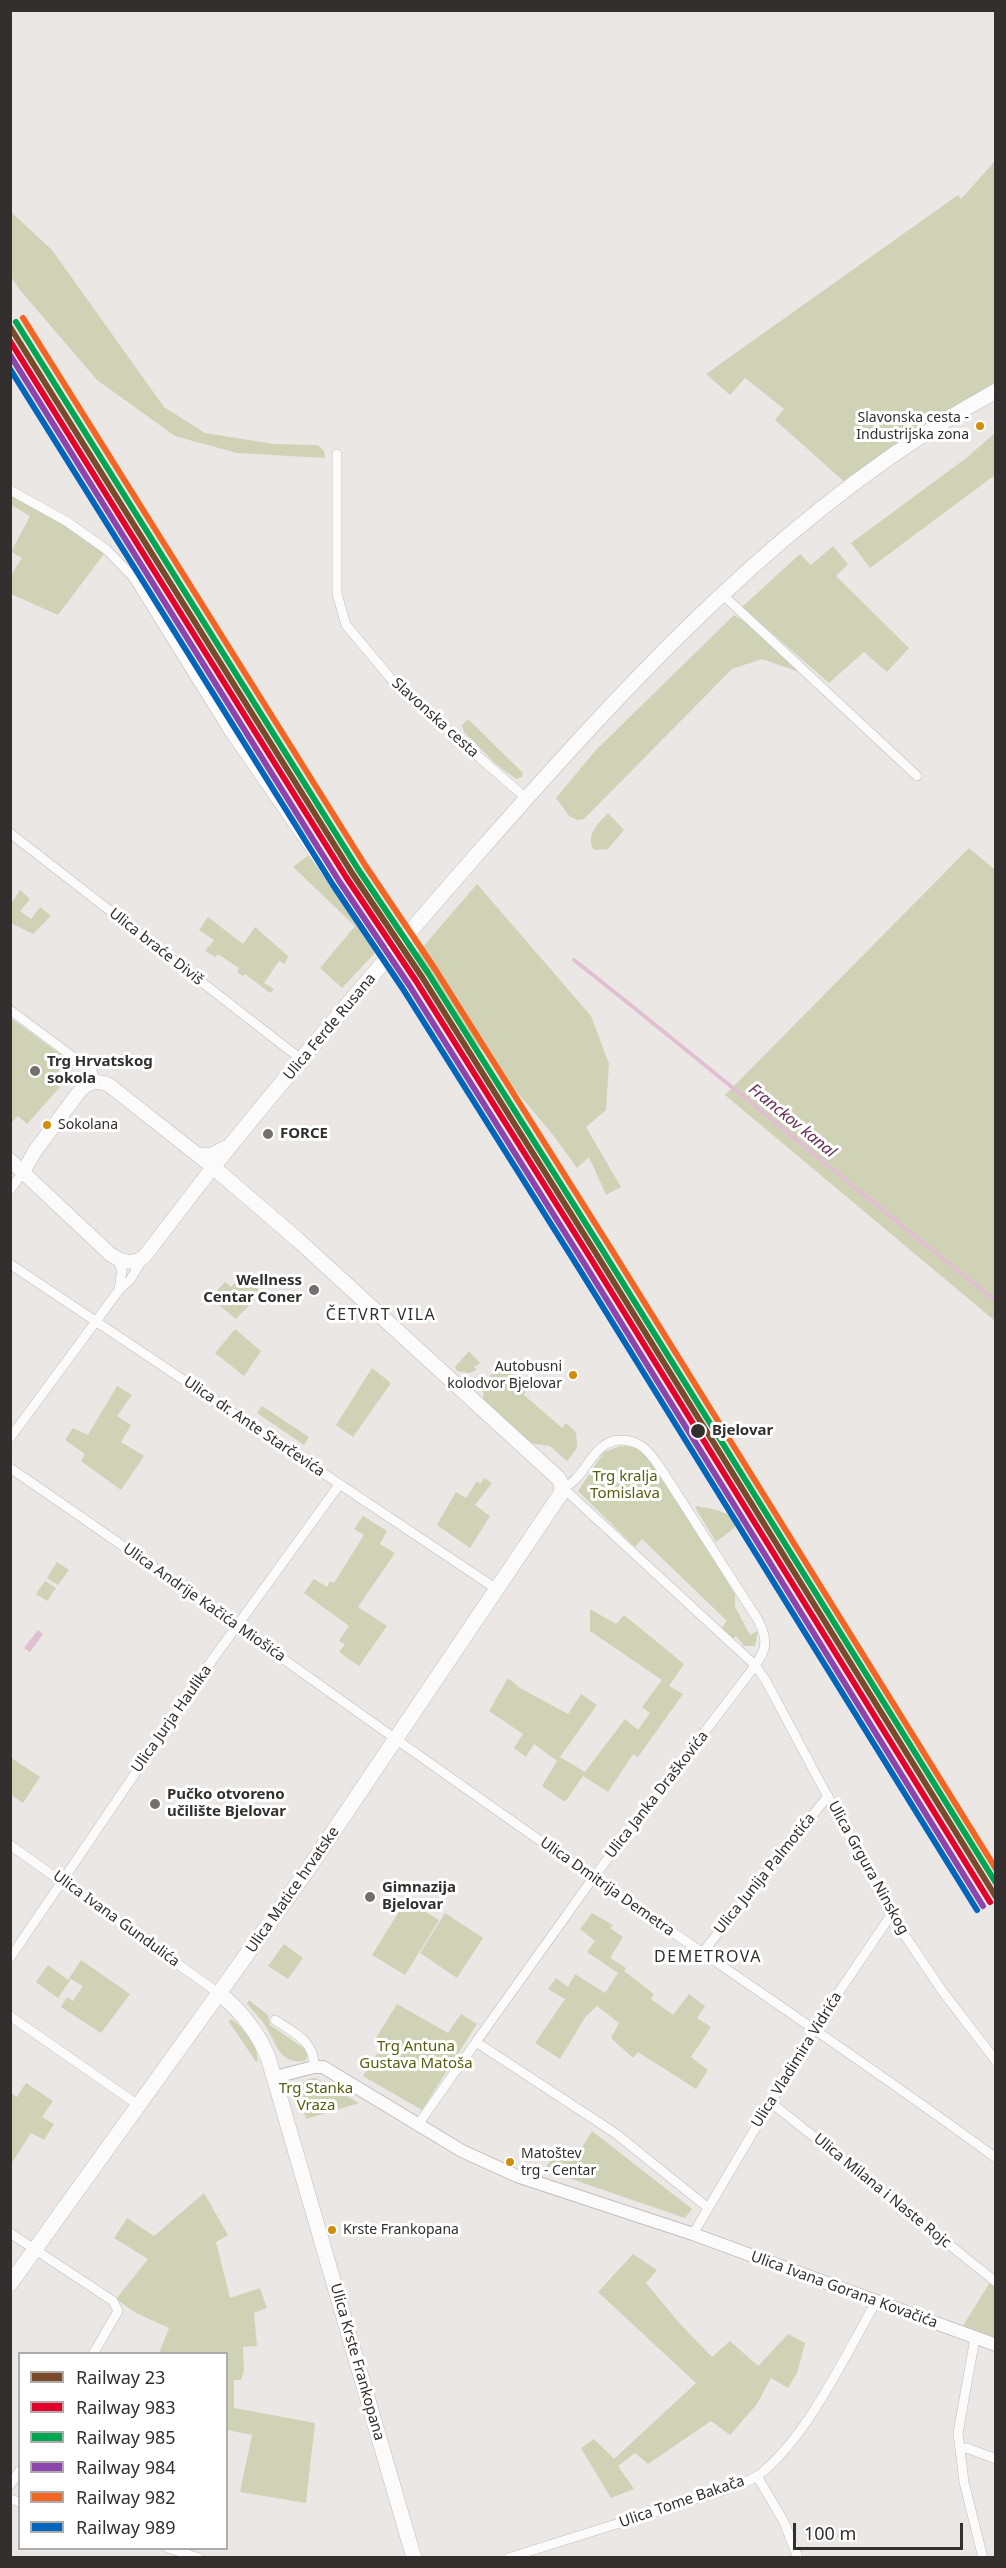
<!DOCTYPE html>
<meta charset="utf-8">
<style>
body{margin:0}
#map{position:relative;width:1006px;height:2568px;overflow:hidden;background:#eae7e5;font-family:"Noto Sans",sans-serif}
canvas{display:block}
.frame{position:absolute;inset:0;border:12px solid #322f2e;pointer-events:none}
.legend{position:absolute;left:18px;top:2352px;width:210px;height:198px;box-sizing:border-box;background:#fff;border:2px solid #adacab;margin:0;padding:8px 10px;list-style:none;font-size:18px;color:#322f2e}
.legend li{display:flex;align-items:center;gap:12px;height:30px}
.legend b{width:30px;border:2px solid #adacab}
.scale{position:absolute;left:793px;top:2523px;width:170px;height:27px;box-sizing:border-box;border:3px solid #322f2e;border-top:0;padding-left:8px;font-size:18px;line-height:21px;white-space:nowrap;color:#322f2e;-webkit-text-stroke:4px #fff;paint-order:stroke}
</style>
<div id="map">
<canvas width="1006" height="2568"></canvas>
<div class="frame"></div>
<ul class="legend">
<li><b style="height:8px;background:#7a4b2a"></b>Railway 23</li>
<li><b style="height:8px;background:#e4002b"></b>Railway 983</li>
<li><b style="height:8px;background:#00a651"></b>Railway 985</li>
<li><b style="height:8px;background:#8e44ad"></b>Railway 984</li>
<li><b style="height:8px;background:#f26522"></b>Railway 982</li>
<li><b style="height:8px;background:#0065bd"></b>Railway 989</li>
</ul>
<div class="scale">100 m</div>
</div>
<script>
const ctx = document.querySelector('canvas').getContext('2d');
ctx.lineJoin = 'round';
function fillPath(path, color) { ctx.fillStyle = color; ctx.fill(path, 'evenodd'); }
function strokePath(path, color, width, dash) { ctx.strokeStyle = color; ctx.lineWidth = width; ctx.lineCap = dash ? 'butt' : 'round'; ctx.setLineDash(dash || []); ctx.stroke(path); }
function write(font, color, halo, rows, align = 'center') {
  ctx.font = font + ' "Noto Sans",sans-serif'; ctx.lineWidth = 6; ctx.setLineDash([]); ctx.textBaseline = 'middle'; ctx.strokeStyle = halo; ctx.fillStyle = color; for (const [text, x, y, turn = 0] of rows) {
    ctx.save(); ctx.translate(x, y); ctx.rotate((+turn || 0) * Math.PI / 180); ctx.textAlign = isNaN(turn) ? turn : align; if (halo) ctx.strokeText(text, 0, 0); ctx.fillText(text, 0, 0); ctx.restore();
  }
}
const green = new Path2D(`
 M 995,161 L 995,391 L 849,486 L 775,420 L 784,409 L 745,378 L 730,395 L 706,374 L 958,195 L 961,199 Z
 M 10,211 L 52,250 L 164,407 L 205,433 L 274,444 L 318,445 L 324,451 L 325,458 L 237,453 L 175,436 L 97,380 L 20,290 L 11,277 Z
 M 995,433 L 995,475 L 870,568 L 851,543 L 965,459 Z
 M 10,490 L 107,550 L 58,615 L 11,594 L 11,575 L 22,558 L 11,552 L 30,516 L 11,505 Z
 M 833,546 L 848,564 L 836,576 L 909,648 L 887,672 L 864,652 L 829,683 L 742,607 L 800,554 L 811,565 Z
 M 734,615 L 751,626 L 805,674 L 762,659 L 732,669 L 584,819 L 578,820 L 570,817 L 556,798 L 596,750 Z
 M 468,719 L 523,773 L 522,777 L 516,779 L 497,765 L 464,732 L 462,725 Z
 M 608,813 L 624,830 L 608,849 L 594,850 C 585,836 598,823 608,813 Z
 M 969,848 L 995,870 L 995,1321 L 725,1095 Z
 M 313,852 L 376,945 L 374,954 L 342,988 L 320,968 L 355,926 L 293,867 Z
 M 477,884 L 591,1016 L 609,1064 L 606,1110 L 586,1127 L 621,1187 L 606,1195 L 589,1157 L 577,1168 L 553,1135 L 471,1037 L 416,955 Z
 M 20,890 L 30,899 L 20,911 L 31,919 L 40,907 L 51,916 L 33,934 L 11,923 L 11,900 L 13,901 Z
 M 208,917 L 243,944 L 255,927 L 288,956 L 285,964 L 279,961 L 264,983 L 274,989 L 270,993 L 245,974 L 243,976 L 237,972 L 239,968 L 218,954 L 215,957 L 205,951 L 214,940 L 199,930 Z
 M 11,1018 L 68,1060 L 52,1080 L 60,1087 L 27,1124 L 18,1116 L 11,1123 Z
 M 242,1277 L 262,1292 L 236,1319 L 210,1298 L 225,1282 L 231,1287 Z
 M 235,1329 L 261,1351 L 244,1376 L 215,1353 Z
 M 469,1351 L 480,1363 L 474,1367 L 477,1370 L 469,1373 L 457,1371 L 455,1367 Z
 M 372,1368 L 391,1383 L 353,1437 L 336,1425 Z
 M 500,1372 L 515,1375 L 527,1387 L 524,1395 L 562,1428 L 566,1423 L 576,1432 L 577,1448 L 567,1461 L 550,1446 L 530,1443 L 483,1400 L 484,1381 L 493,1373 Z
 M 117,1386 L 132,1395 L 117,1416 L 131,1425 L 121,1442 L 144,1456 L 121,1490 L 81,1461 L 85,1454 L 65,1440 L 73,1428 L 88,1435 Z
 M 262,1406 L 309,1437 L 304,1445 L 257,1413 Z
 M 621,1446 L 638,1447 L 648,1454 L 735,1594 L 735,1607 L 750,1635 L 758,1631 L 755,1646 L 744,1646 L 736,1636 L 730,1641 L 720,1630 L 727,1621 L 642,1539 L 635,1547 L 578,1491 L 604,1452 Z
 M 484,1478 L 492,1483 L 475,1505 L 490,1516 L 470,1548 L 437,1525 L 456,1492 L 466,1498 L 477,1481 L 480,1484 Z
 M 697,1506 L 717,1510 L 743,1521 L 716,1542 L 695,1507 Z
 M 363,1516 L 387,1531 L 380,1544 L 395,1553 L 358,1607 L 387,1626 L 359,1666 L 339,1652 L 345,1644 L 339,1641 L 349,1626 L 304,1593 L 314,1579 L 327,1587 L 330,1581 L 334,1583 L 364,1535 L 354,1529 Z
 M 57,1562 L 69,1570 L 58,1585 L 47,1578 Z
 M 45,1581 L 56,1588 L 47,1601 L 36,1594 Z
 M 590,1609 L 616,1624 L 624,1615 L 684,1664 L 669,1686 L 683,1694 L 638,1757 L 633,1754 L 608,1792 L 583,1776 L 565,1802 L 542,1786 L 557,1761 L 534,1744 L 526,1757 L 514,1748 L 523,1734 L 489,1711 L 508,1678 L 520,1688 L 568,1714 L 581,1694 L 597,1705 L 560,1757 L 585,1772 L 625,1719 L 638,1730 L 650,1713 L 642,1707 L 662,1680 L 590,1631 Z
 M 10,1757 L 40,1777 L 23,1803 L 11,1795 Z
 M 406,1900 L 439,1920 L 405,1975 L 372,1955 Z
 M 445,1913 L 483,1938 L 457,1978 L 420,1953 Z
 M 592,1913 L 613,1925 L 610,1928 L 623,1937 L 610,1958 L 626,1968 L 624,1971 L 654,1994 L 651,1999 L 673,2015 L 689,1994 L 705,2006 L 697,2018 L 711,2027 L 691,2057 L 708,2070 L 696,2089 L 638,2052 L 633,2058 L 611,2038 L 619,2023 L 597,2006 L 586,2016 L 560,2059 L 535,2043 L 565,1999 L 548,1989 L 556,1978 L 568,1987 L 575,1974 L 605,1993 L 618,1973 L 587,1952 L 595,1941 L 580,1929 Z
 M 284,1944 L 303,1958 L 288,1979 L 268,1966 Z
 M 81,1960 L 130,1994 L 101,2033 L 61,2007 L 67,1997 L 73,2001 L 83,1986 L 71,1979 L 58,1998 L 36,1982 L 48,1965 L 68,1980 Z
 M 249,2000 L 268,2015 L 270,2025 L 305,2049 L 309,2053 L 305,2061 C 281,2064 278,2048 268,2030 C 263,2021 254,2012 247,2004 Z
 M 397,2004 L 448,2033 L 461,2014 L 477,2024 L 422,2110 L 363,2076 L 384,2043 L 376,2038 Z
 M 231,2019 C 243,2027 261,2049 257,2063 L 229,2022 Z
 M 315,2078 L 359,2103 L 306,2119 L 298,2094 L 299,2085 L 308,2079 Z
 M 26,2083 L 53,2101 L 42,2117 L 54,2124 L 44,2140 L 31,2133 L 11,2164 L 11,2093 L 17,2097 Z
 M 592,2131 L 692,2209 L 685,2218 L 545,2170 L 558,2147 L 576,2157 Z
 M 204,2193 L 228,2235 L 216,2242 L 230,2298 L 260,2288 L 267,2308 L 254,2313 L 257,2346 L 243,2347 L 244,2371 L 241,2380 L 234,2380 L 234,2408 L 315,2423 L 306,2503 L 240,2492 L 252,2435 L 227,2430 L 226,2354 L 159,2353 L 169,2328 L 136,2313 L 116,2299 L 148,2259 L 114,2238 L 127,2218 L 154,2236 Z
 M 633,2254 L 657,2270 L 646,2283 L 681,2325 L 712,2357 L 730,2341 L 758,2366 L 788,2334 L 805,2343 L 797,2373 L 788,2388 L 771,2378 L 757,2404 L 730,2435 L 711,2421 L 648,2464 L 635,2453 L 618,2466 L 634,2489 L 611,2498 L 581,2448 L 594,2439 L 614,2459 L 696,2383 L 598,2292 Z
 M 992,2279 L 996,2282 L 995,2345 L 959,2332 Z`);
const water = new Path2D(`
 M 38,1630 L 43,1634 L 30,1652 L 24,1648 Z`);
const stream = new Path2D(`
 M 574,960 C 716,1072 854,1189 996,1301`);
const minor = new Path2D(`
 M 337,454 L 337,594 L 346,625 L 398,687 L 526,798
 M 10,490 L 66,521 L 107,550 L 133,577 L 229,732 L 387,960
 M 723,595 L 917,776
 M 10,833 L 302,1060
 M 10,1010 L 92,1071 L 95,1082
 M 10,1190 L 23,1172
 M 116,1258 L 122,1270 L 119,1290
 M 10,1264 L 498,1590
 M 10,1438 L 119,1290 L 130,1280 L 144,1257
 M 10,1468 C 207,1602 398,1743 594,1878 C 728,1971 864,2061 996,2158
 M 10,1845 L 220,1994
 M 702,1953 L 828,1796
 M 10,1958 L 210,1663 L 339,1485
 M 10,2016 L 138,2105
 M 275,2020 C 294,2033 315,2041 314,2067
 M 476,2042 L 593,1878 L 745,1679 C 761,1656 773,1648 758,1620 L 663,1472 C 652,1456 643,1440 621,1440 C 592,1440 587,1478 563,1488 L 755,1665 L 766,1681 L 891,1915 L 943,1992 L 996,2061
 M 769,2101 L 996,2282
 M 417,2126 L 476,2042 L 615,2133 L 707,2207
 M 10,2233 L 113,2301 L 118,2311 L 93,2354
 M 693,2234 L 814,2029 L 891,1915
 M 975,2338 L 958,2433 L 964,2482 L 983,2558
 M 960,2449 L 967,2448 L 996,2459
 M 757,2476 L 784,2522 L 798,2558
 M 10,2485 L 20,2470
 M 10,2499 L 20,2502
 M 168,2548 L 199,2558
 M 508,2558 L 725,2490 C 735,2485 749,2482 759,2475 C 809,2435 844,2357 876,2302`);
const tertiary = new Path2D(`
 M 275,2077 L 314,2067 L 323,2067 L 462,2151 L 517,2176 L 693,2234 L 996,2345`);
const secondary = new Path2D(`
 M 10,1160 L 111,1255 C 123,1262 133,1265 144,1257 L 213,1167 L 109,1085 C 97,1079 88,1082 79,1092 L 35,1151 L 23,1172`);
const primary = new Path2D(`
 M 200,1156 L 212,1155 L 226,1148
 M 220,1994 C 241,2011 257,2031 268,2057 L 414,2558
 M 10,2284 L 306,1872 L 562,1492 L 561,1483 L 558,1478 L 298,1240 L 213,1167 C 299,1060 389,955 479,852 C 631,679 791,503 996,391`);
const rail1 = new Path2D(`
 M 10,327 L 352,873 L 422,977 L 597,1255 L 996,1897`);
const rail2 = new Path2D(`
 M 10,341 L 346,877 L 416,981 L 591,1259 L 990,1902`);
const rail3 = new Path2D(`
 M 16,322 L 358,869 L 428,973 L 603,1251 L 996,1883`);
const rail4 = new Path2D(`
 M 10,355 L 339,881 L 409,985 L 584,1263 L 983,1906`);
const rail5 = new Path2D(`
 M 23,318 L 365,865 L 435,969 L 610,1247 L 996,1869`);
const rail6 = new Path2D(`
 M 10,369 L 333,885 L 403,989 L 578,1267 L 977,1910`);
const markers = [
 [980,426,5,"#d08e09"],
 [35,1071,6,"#726f6e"],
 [47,1125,5,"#d08e09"],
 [268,1134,6,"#726f6e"],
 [314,1290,6,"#726f6e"],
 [573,1375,5,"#d08e09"],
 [698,1431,8,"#322f2e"],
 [155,1804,6,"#726f6e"],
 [370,1897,6,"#726f6e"],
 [510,2162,5,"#d08e09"],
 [332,2230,5,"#d08e09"]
];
const busNames = [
 ["Slavonska cesta -",969,418,"right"],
 ["Industrijska zona",969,435,"right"],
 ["Sokolana",58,1125],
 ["Autobusni",562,1367,"right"],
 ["kolodvor Bjelovar",562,1384,"right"],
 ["Matoštev",521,2154],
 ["trg - Centar",521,2171],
 ["Krste Frankopana",343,2230]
];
const streetNames = [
 ["Slavonska cesta",435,718,42],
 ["Ulica braće Diviš",156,947,38],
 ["Ulica Ferde Rusana",330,1027,-50],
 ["Ulica dr. Ante Starčevića",254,1427,34],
 ["Ulica Andrije Kačića Miošića",204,1603,35],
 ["Ulica Jurja Haulika",172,1719,-55],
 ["Ulica Janka Draškovića",657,1795,-52],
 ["Ulica Grgura Ninskog",868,1868,61],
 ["Ulica Junija Palmotića",765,1874,-51],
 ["Ulica Dmitrija Demetra",607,1887,35],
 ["Ulica Matice hrvatske",293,1890,-55],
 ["Ulica Ivana Gundulića",116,1919,36],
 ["Ulica Vladimira Vidrića",797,2060,-58],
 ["Ulica Milana i Naste Rojc",882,2191,39],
 ["Ulica Ivana Gorana Kovačića",844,2290,20],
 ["Ulica Krste Frankopana",357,2362,74],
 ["Ulica Tome Bakača",682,2502,-19]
];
const poiNames = [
 ["Trg Hrvatskog",47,1062],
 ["sokola",47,1079],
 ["FORCE",280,1134],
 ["Wellness",302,1281,"right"],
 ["Centar Coner",302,1298,"right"],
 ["Pučko otvoreno",167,1795],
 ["učilište Bjelovar",167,1812],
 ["Gimnazija",382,1888],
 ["Bjelovar",382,1905]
];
const stopNames = [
 ["Bjelovar",712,1431]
];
const parkNames = [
 ["Trg kralja",625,1477],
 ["Tomislava",625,1494],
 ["Trg Antuna",416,2047],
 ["Gustava Matoša",416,2064],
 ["Trg Stanka",316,2089],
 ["Vraza",316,2106]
];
const waterNames = [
 ["Franckov kanal",792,1121,39]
];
const neighbourhoodNames = [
 ["ČETVRT VILA",381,1315],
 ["DEMETROVA",708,1957]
];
fillPath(green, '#d0d2b6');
fillPath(water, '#e1bfd2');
strokePath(stream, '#e1bfd2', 4);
strokePath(minor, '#c0bebc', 10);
strokePath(tertiary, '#c0bebc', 14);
strokePath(secondary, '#c0bebc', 15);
strokePath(primary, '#c0bebc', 16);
strokePath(minor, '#fcfbfb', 9);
strokePath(tertiary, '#fcfbfb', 12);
strokePath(secondary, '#fcfbfb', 14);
strokePath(primary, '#fcfbfb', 15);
strokePath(rail1, '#7a4b2a', 6);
strokePath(rail2, '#e4002b', 6);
strokePath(rail3, '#00a651', 6);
strokePath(rail4, '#8e44ad', 6);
strokePath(rail5, '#f26522', 6);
strokePath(rail6, '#0065bd', 6);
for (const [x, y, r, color] of markers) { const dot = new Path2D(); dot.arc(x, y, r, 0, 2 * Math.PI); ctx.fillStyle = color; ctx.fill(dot); strokePath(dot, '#fff', 2); }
write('14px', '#322f2e', '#fff', busNames, 'left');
write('15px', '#322f2e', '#fff', streetNames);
write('bold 15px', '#322f2e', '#fff', poiNames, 'left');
write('bold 15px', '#322f2e', '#fff', stopNames, 'left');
write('15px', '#585d10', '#fff', parkNames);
write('italic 16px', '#672f54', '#fff', waterNames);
ctx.letterSpacing = '1.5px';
write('16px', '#322f2e', '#fff', neighbourhoodNames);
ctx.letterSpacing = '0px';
</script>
